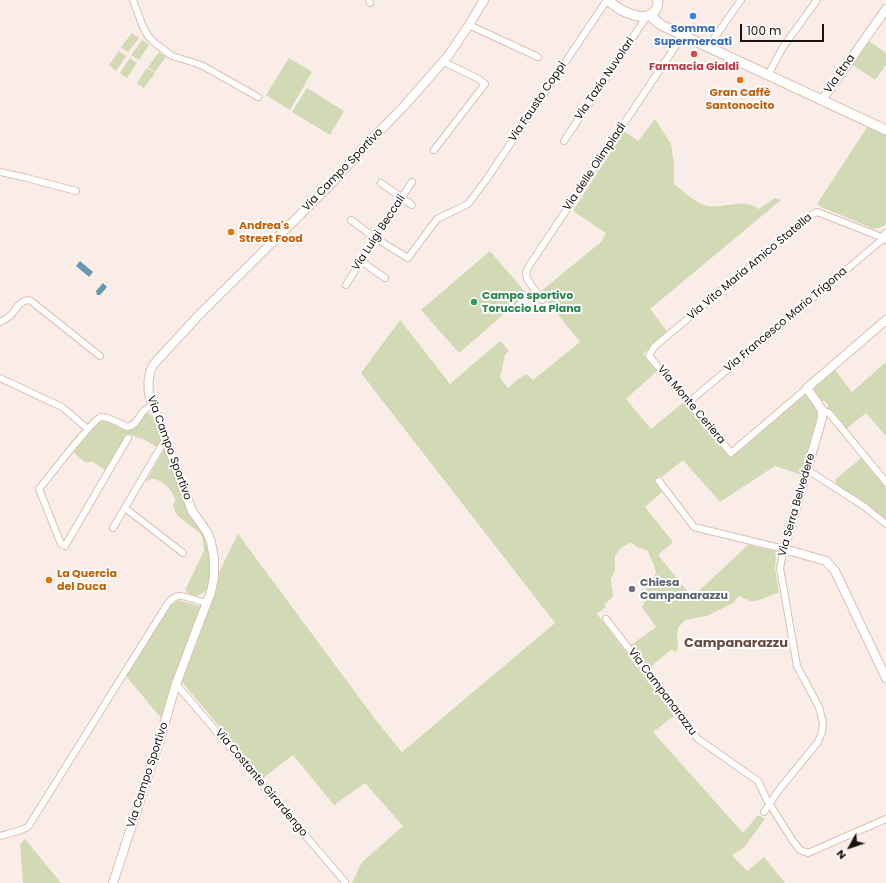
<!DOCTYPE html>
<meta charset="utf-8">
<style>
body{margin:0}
#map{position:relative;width:886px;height:883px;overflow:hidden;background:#faede7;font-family:Poppins,sans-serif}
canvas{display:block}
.north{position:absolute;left:830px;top:827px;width:40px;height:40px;-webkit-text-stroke:3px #fdfdfd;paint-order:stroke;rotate:230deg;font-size:11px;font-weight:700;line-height:16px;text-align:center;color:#1d120d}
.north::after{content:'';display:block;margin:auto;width:14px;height:18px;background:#1d120d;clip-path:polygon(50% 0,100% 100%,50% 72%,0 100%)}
.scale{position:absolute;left:740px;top:24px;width:84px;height:18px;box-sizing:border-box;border:2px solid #1d120d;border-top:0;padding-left:5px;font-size:12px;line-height:14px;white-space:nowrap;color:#1d120d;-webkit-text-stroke:3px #fdfdfd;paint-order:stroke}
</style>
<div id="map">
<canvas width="886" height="883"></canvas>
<div class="north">N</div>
<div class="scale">100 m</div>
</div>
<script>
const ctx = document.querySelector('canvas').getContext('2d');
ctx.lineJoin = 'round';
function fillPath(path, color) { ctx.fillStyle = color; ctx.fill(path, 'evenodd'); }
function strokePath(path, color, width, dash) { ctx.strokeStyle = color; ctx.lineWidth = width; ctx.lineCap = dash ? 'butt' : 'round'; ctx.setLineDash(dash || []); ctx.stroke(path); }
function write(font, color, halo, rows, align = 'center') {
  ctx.font = font + ' Poppins,sans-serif'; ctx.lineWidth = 4; ctx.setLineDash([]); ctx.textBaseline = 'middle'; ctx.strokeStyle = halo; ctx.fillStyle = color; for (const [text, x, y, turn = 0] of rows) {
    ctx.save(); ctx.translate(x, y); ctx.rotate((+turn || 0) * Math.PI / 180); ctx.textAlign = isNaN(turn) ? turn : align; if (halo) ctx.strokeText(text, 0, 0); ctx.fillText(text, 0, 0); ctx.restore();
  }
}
const green = new Path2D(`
 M 132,33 L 139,38 L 128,52 L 121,47 Z
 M 142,40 L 149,45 L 139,60 L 131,55 Z
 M 869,41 L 886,53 L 886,65 L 875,80 L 853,65 Z
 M 119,51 L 126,56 L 116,71 L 109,65 Z
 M 159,52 L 166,57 L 155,72 L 148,67 Z
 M 130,58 L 137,63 L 127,78 L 120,73 Z
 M 289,58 L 312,72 L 290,110 L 266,95 Z
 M 147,68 L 155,73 L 144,88 L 137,83 Z
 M 307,88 L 344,111 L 330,135 L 292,112 Z
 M 655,119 L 671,144 L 674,164 L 674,184 C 683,191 696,204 708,206 C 726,209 742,197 759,209 L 775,198 L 781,200 L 650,309 L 667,331 L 643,354 L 657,371 L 626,399 L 651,429 L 684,402 L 731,458 L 805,394 C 810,397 815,403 817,408 C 820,418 805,462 802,475 L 775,466 L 720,502 L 683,460 L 662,477 L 660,476 L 655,481 L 662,492 L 645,507 L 673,542 L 658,555 L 692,597 L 748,545 L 775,551 L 776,556 L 775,568 L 779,593 C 770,594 761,602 751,601 C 747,600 743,598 739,596 L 732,604 L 729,605 L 707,616 L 685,620 L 678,628 L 677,636 L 678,646 L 676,653 L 672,649 L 649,668 L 631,645 L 656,627 L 642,607 L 645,601 L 645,591 L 656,573 L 654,565 L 647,550 L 637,547 L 632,543 C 624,544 619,550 615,556 L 615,569 L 613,574 L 611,580 L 613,594 L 612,598 L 604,604 L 606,607 L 597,614 L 674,716 L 653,732 L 743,833 L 758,815 L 765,819 L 748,842 L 742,849 L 732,855 L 747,871 L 764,857 L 785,883 L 352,883 L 362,862 L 403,826 L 365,783 L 334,805 L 293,755 L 263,778 L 181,681 L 217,576 L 238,534 L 375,719 L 402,752 L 555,623 L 361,373 L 400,320 L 450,384 L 500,341 L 509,351 L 505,355 L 500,378 L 508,388 L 518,379 L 526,374 L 533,380 L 580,342 L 540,292 L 601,242 L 606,233 L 573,211 L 624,131 L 638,141 Z
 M 868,126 L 886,134 L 886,223 L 884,226 L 874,229 L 821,207 L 817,204 Z
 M 490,251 L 527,294 L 459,353 L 421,310 Z
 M 886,362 L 886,436 L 866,413 L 846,429 L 828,408 L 828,405 L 825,401 L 822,401 L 813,390 L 813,388 L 835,370 L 852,392 Z
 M 148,413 L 151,416 L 161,437 L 161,441 L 157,447 L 141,438 L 140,439 L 130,434 L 126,434 L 106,471 L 93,462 L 85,462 L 73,452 L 99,421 L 106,420 C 114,424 122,430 132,429 L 146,414 Z
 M 166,447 L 208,544 L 212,571 L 208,589 L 203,593 L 195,596 L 190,595 L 185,590 L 204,551 L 203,540 L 201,534 L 178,516 L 175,511 L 173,505 L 175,501 L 174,496 L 169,488 L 162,482 L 155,479 L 151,479 L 146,482 L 164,449 Z
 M 861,458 L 886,488 L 886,522 L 842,489 L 837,484 L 835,480 Z
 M 178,600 L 202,607 L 165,714 L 161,718 L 126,676 L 170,606 Z
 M 25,839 L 61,883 L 23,883 L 20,845 Z`);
const water = new Path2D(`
 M 80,261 L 93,272 L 89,277 L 76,266 Z
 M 103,283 L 107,287 L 100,295 L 97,295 L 96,291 Z`);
const minor = new Path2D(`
 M 133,0 L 143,27 L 148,36 L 155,43 L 172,56 L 192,62 L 203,66 L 258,97
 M 369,0 L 370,3
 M 469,25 L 538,57
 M 708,47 L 741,0
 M 768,75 L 783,47 L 817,0
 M 564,141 L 643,22 L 646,16
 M 434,150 L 485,84 L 479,79 L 444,62
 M 0,172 L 27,178 L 76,191
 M 381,183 L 412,205
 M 351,220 L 375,238 L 408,258 L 437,219 L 468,204 L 486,180 L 607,0
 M 361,261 L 385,278
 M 346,285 L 375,238 L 412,182
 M 542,300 L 527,279 L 526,273 L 529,266 L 683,35
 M 0,322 C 4,320 8,318 11,315 C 17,309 19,301 28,300 L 31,301 L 100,356
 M 0,378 L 62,407 L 88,429
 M 689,402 L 884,238 L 817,212 L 811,215 L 654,347 L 649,356 L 731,453 L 807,388
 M 822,410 L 829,413 L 886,482
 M 128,438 L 65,546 L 61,544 L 39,489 C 48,478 93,419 101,417 C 108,416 121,424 127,427 C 137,426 139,414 146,409 C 148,407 151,407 153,406
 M 806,469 L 865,507 L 886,524
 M 659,481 L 694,527 L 784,549 L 780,568 L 797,666 L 819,707 L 823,723 L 822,732 L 818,742 L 778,791 L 764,812
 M 125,508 L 183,553
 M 113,528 L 166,438
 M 606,619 L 698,739 L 758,781 L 767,800 L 793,841 L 800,850 L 808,853 L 886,819
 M 176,684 L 345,882
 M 0,836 L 21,830 L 28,827 L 168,603 C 171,600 174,596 179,596 C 183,595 201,602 207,603`);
const tertiary = new Path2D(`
 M 822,100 L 886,9
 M 886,234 L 884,238 L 886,239
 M 886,320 L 807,388 L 822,410 L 822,418 L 784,549 L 826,561 L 835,571 L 886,678
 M 113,883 L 159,742 L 176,684 L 199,623 L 211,592 L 214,577 L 214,559 L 211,542 L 207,532 L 192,511 L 149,394 C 148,383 148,375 153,365 L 198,316 L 326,189 L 370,141 L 405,105 L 448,56 L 469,25 L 484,0`);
const secondary = new Path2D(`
 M 608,0 C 617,9 643,24 654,12 C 657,9 658,4 658,0
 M 650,15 L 655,20 L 661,25 L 886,130`);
const markers = [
 [693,16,4,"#3f7fe0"],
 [694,54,4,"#e0444e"],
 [740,80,4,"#e8710a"],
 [231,232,4,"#e8710a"],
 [474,302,4,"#2e9e5b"],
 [49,580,4,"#e8710a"],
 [632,589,4,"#6b7280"]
];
const shopNames = [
 ["Somma",693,29],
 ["Supermercati",693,42]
];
const healthNames = [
 ["Farmacia Gialdi",694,67]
];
const streetNames = [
 ["Via Etna",840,74,-55],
 ["Via Tazio Nuvolari",605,79,-56],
 ["Via Fausto Coppi",538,102,-56],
 ["Via delle Olimpiadi",595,167,-56],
 ["Via Campo Sportivo",343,170,-46],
 ["Via Luigi Beccali",379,233,-57],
 ["Via Vito Maria Amico Statella",750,267,-40],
 ["Via Francesco Mario Trigona",786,320,-40],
 ["Via Monte Ceriera",691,405,50],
 ["Via Campo Sportivo",169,448,70],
 ["Via Serra Belvedere",797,505,-74],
 ["Via Campanarazzu",662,692,53],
 ["Via Campo Sportivo",148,775,-72],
 ["Via Costante Girardengo",261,783,50]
];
const foodNames = [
 ["Gran Caffè",740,93,"center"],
 ["Santonocito",740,106,"center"],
 ["Andrea's",239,226],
 ["Street Food",239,239],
 ["La Quercia",57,574],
 ["del Duca",57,587]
];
const leisureNames = [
 ["Campo sportivo",482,296],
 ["Toruccio La Piana",482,309]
];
const worshipNames = [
 ["Chiesa",640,583],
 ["Campanarazzu",640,596]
];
const quarterNames = [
 ["Campanarazzu",736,644]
];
fillPath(green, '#d1dab4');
fillPath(water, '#649ab2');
strokePath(minor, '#dfbfb0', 8);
strokePath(tertiary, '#dfbfb0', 10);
strokePath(secondary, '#dfbfb0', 11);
strokePath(minor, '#fff', 6);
strokePath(tertiary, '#fff', 8);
strokePath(secondary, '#fff', 9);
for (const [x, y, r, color] of markers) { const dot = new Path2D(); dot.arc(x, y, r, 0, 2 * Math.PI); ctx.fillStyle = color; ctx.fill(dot); strokePath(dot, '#fdfdfd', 1.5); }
write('bold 11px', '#366cbe', '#fdfdfd', shopNames);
write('bold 11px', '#be3a42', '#fdfdfd', healthNames);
write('11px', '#1d120d', '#fdfdfd', streetNames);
write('bold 11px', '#c56008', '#fdfdfd', foodNames, 'left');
write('bold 11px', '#27864d', '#fdfdfd', leisureNames, 'left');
write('bold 11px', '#5b616d', '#fdfdfd', worshipNames, 'left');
write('bold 13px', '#654a3e', '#fdfdfd', quarterNames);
</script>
